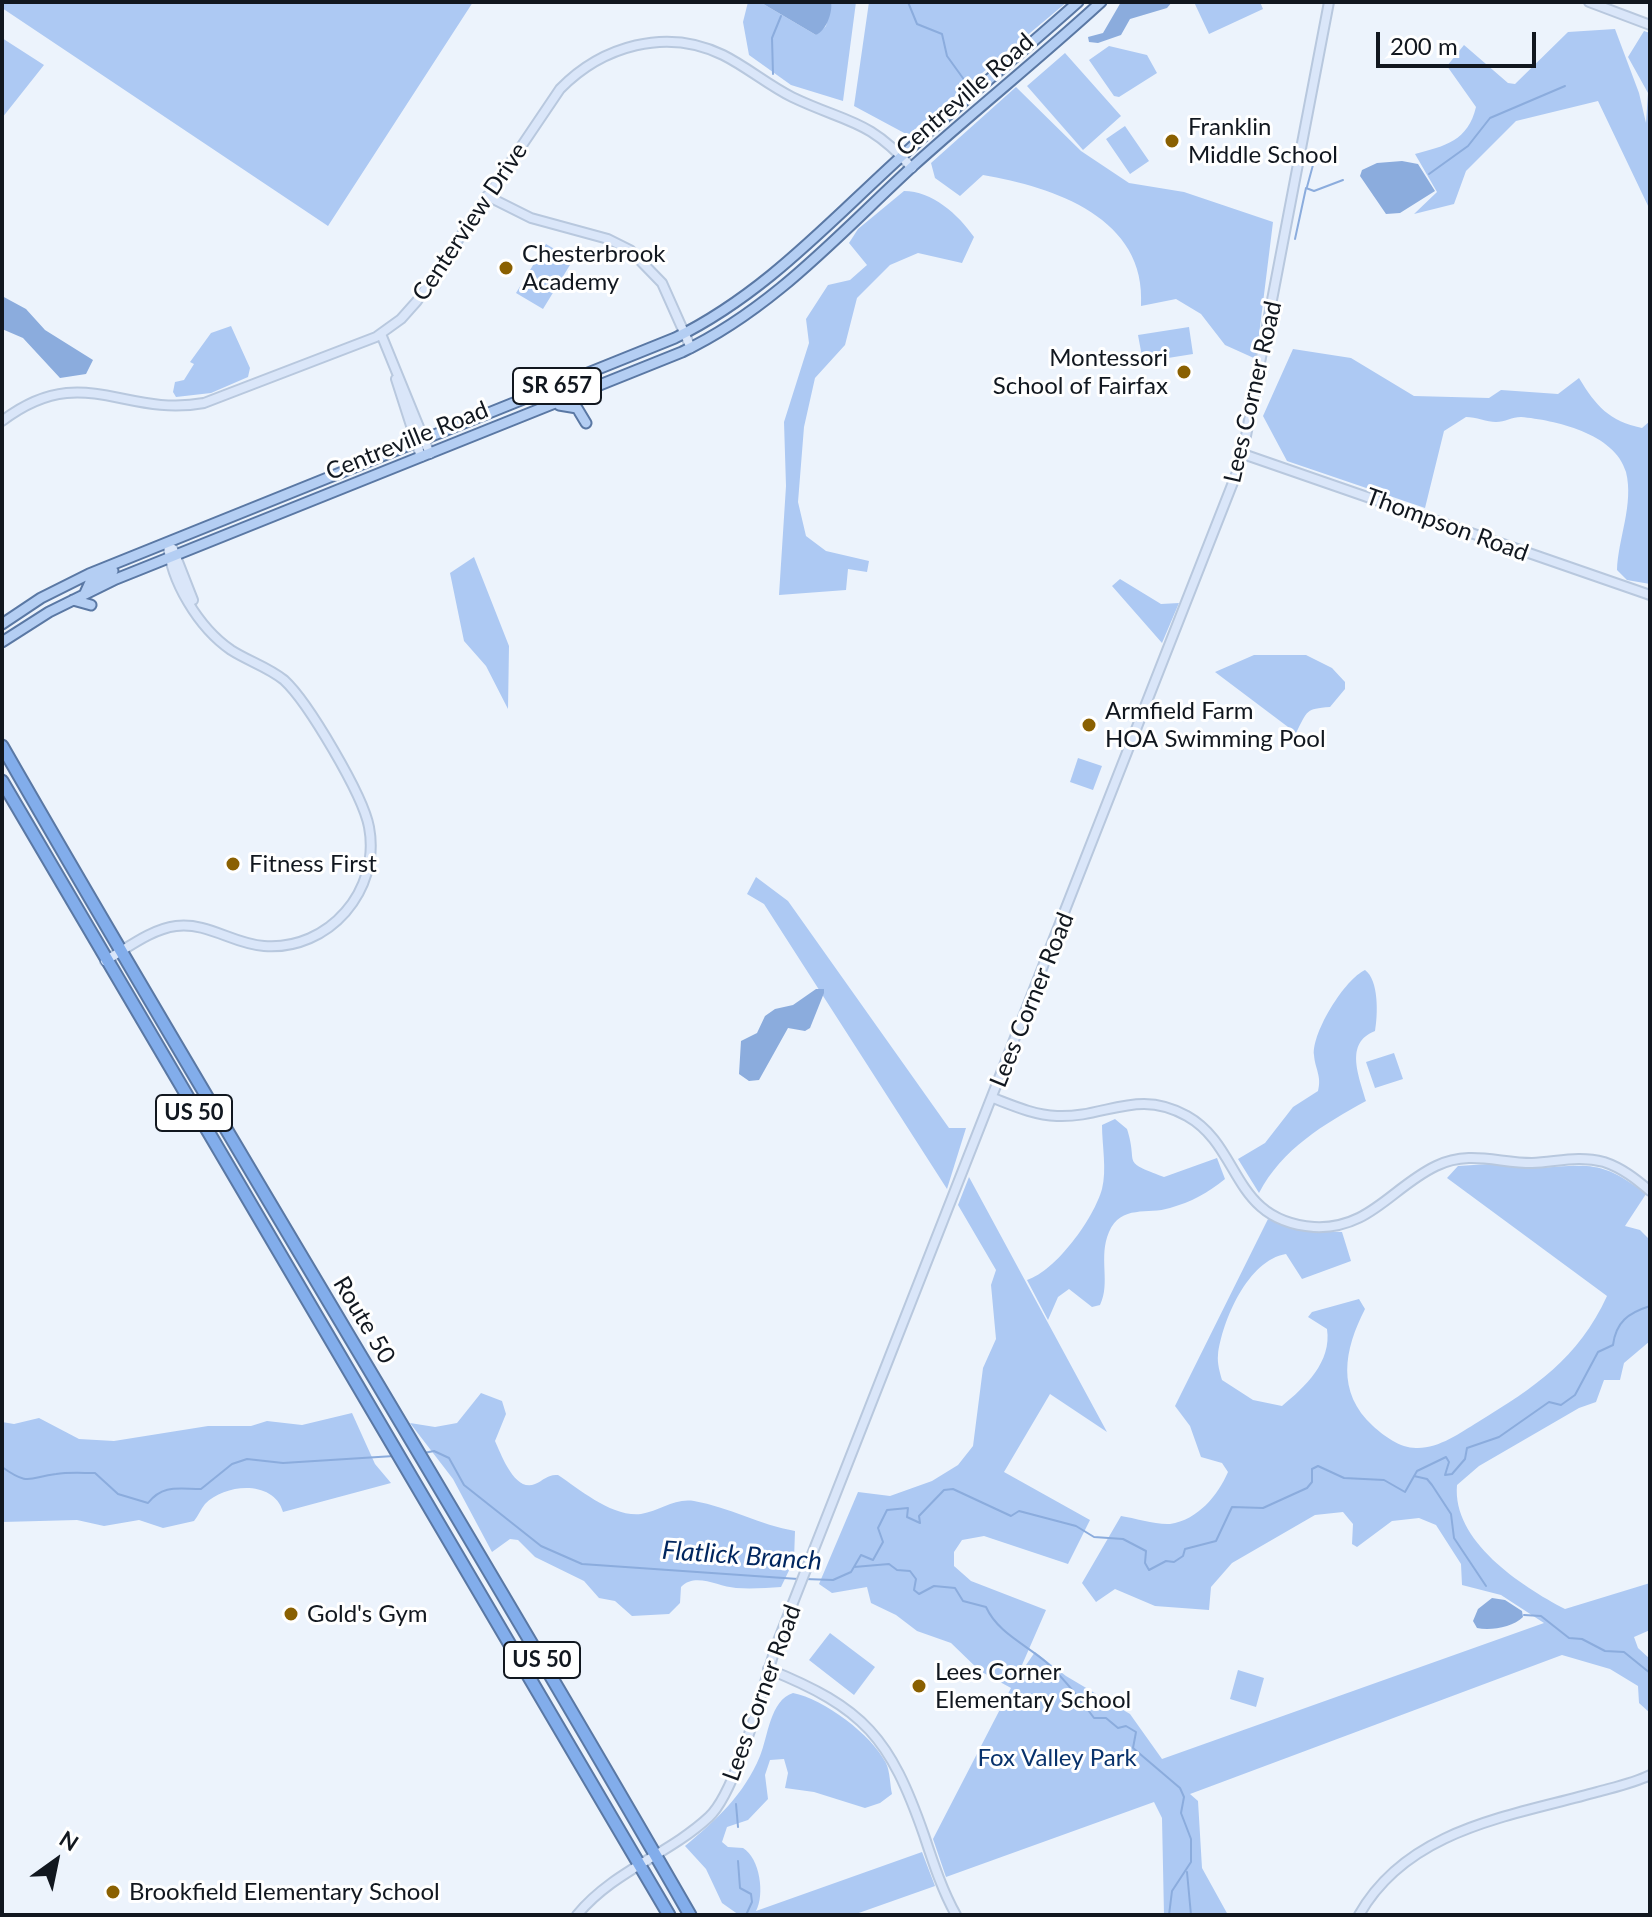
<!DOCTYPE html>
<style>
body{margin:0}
#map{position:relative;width:1652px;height:1917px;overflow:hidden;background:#ecf3fc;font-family:Lato,sans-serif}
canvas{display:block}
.frame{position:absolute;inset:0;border:4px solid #11171f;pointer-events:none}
.north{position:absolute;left:16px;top:1821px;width:80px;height:80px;-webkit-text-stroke:6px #fff;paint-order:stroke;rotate:33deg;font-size:22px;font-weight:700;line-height:32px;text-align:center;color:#11171f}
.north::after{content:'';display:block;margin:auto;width:28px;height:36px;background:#11171f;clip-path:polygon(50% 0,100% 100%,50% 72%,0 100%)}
.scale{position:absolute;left:1376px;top:32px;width:160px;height:36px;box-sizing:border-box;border:4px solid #11171f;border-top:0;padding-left:10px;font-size:24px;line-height:28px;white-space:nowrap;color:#11171f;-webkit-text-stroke:6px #fff;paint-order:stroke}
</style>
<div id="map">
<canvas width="1652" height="1917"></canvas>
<div class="frame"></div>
<div class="north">N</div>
<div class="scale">200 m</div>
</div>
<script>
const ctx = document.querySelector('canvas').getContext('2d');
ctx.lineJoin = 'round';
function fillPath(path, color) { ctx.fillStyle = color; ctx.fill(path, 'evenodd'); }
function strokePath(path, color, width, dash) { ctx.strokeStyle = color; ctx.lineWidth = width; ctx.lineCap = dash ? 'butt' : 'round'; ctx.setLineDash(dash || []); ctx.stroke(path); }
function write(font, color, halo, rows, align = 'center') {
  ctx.font = font + ' Lato,sans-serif'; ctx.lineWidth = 6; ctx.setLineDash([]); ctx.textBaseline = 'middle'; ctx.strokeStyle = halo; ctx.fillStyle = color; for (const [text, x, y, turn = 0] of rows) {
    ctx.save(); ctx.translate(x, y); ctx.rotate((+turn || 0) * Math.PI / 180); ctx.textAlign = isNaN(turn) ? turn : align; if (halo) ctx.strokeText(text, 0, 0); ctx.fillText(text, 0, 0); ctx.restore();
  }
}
const green = new Path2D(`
 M 2,2 L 473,2 L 328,226 L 2,8 Z
 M 748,2 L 760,2 L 816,35 L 826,26 L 831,2 L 856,2 L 843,101 L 791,85 L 749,55 L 743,22 Z
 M 869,2 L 1067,2 L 908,135 L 854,106 Z
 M 1194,2 L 1260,2 L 1263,9 L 1209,34 Z
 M 1615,29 L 1639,93 L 1646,123 L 1648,93 L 1628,57 L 1644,31 L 1650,33 L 1650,210 L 1598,101 L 1516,121 L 1466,171 L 1454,204 L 1414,214 L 1437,192 L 1415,154 C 1445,146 1468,141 1476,107 L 1447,66 L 1464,45 L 1508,83 L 1515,84 L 1568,32 Z
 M 2,38 L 44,65 L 2,118 Z
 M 1109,46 L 1147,55 L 1157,73 L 1119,97 L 1114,96 L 1089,60 Z
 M 1065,53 L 1121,116 L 1083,150 L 1027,86 Z
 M 1016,87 L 1081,151 L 1129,183 L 1184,192 L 1273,222 L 1256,359 L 1225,345 L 1201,314 L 1176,299 L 1141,306 C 1147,218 1054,187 983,175 L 960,196 L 935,178 L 931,163 Z
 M 1125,126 L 1149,161 L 1130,174 L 1106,139 Z
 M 904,191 C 932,191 958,214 974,237 L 962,263 L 918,253 L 890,265 L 857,298 L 845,345 L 815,378 L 804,427 L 798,502 L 806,536 L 826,551 L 869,561 L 867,572 L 848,569 L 846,590 L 779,595 L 786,486 L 784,422 L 809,343 L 806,319 L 828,285 L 850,280 L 867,265 L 849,243 L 858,229 Z
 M 546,244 L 573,260 L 543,309 L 516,293 Z
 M 231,326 L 250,368 L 248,377 L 211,393 L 176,397 L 173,392 L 175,382 L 184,380 L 194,364 L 190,362 L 211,333 Z
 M 1189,327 L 1193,354 L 1143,362 L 1138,335 Z
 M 1293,349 L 1351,358 L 1414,396 L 1489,398 L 1501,390 L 1558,394 L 1579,378 C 1596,406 1609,421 1642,428 L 1650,421 L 1650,584 L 1627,580 L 1617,570 C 1618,539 1634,504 1626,472 C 1615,433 1554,420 1521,417 C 1512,417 1505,422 1496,422 C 1487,422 1476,417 1466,417 L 1444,431 L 1425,508 L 1287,461 L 1263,416 Z
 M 474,557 L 509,646 L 508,709 L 486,666 L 464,641 L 450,573 Z
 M 1120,579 L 1161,604 L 1179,603 L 1162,643 L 1112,586 Z
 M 1254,655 L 1306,655 L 1332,668 L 1345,682 L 1345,689 L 1330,707 C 1305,709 1308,710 1296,733 L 1215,672 Z
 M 1078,758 L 1102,766 L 1093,790 L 1070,782 Z
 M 756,877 L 788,901 L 949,1128 L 966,1128 L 947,1189 L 764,904 L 747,894 Z
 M 1365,970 C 1379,980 1378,1015 1375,1031 C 1344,1043 1359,1076 1366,1101 C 1324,1124 1282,1149 1259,1193 L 1238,1159 L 1265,1143 L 1293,1107 L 1318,1091 C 1322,1076 1315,1069 1314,1055 C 1312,1032 1345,979 1365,970 Z
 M 1394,1053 L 1403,1079 L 1375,1088 L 1366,1062 Z
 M 1115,1119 L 1127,1129 C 1139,1166 1119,1160 1164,1177 L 1217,1158 L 1225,1179 C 1208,1193 1191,1202 1170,1208 C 1148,1215 1121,1204 1109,1232 C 1098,1257 1111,1283 1100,1305 L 1092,1307 L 1069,1289 L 1058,1297 L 1048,1320 L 1027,1280 C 1056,1271 1094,1218 1102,1189 C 1107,1170 1102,1145 1102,1125 Z
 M 1489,1164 C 1504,1165 1518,1169 1533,1168 C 1588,1166 1599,1158 1646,1194 L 1625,1226 L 1640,1230 L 1650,1240 L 1650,1341 L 1624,1363 L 1620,1380 L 1604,1380 L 1596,1402 L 1579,1408 L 1479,1466 L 1457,1485 C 1452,1541 1521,1586 1565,1609 L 1650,1583 L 1650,1630 L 1634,1637 L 1638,1648 L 1650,1659 L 1650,1713 L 1639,1703 L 1638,1686 L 1610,1669 L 1562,1655 L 1190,1794 L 1198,1801 L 1202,1868 L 1228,1915 L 1164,1915 L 1162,1818 L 1154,1802 L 946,1877 L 933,1839 L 1011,1688 L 980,1671 L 951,1643 L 917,1631 L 896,1615 L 871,1603 L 867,1587 L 832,1593 L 819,1584 L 858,1492 L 890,1496 L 932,1481 L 958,1465 L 973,1446 L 983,1368 L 996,1339 L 991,1285 L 996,1270 L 958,1205 L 969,1177 L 1107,1432 L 1050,1394 L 1004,1472 L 1090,1520 L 1068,1564 L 984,1536 L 962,1540 L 954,1552 L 954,1566 L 971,1581 L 1046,1610 L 1015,1681 L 1035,1652 L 1066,1676 L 1130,1714 L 1162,1759 L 1544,1623 L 1501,1595 L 1462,1585 L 1461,1564 L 1436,1525 L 1419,1518 L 1392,1521 L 1357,1547 L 1352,1544 L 1353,1524 L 1343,1512 L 1315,1515 L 1232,1563 L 1211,1587 L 1209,1610 L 1155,1606 L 1115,1589 L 1096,1602 L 1082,1583 L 1121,1516 C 1135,1518 1156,1525 1170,1524 C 1198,1520 1218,1495 1228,1472 L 1222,1463 L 1201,1457 L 1190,1426 L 1175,1406 L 1268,1219 L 1297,1230 L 1342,1232 L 1351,1261 L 1302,1279 L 1286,1254 C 1248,1260 1222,1321 1218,1355 C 1217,1363 1220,1373 1222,1380 L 1253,1400 L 1282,1406 C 1305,1387 1332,1362 1327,1329 L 1308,1317 L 1312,1312 L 1359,1299 L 1365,1309 C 1344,1350 1336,1392 1373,1426 C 1384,1436 1400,1448 1416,1448 C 1438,1449 1460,1433 1478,1422 C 1535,1387 1578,1359 1607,1296 L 1447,1178 L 1458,1166 Z
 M 481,1393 L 502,1401 L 506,1414 L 495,1441 C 501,1454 515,1493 535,1484 C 544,1480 548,1474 558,1475 C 581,1490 611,1517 641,1514 C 660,1511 674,1498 694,1501 C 729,1507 760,1525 795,1531 L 794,1560 L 781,1587 C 767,1588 751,1589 736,1588 C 718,1587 696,1572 681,1587 L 680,1603 L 669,1614 L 632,1616 L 615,1601 L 599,1598 L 584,1581 L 535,1557 L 518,1540 L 510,1539 L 492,1552 L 453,1479 L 410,1423 L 435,1427 L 457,1423 Z
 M 352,1413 L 375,1464 L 391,1483 L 283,1512 C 274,1480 226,1483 205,1504 C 201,1509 198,1516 194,1521 L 163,1528 L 139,1520 L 104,1526 L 77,1520 L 2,1522 L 2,1422 L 14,1424 L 39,1418 L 79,1439 L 114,1441 L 208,1426 L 251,1426 L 267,1421 L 302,1425 Z
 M 830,1633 L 875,1667 L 854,1695 L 809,1660 Z
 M 1238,1670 L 1264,1678 L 1256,1707 L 1230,1699 Z
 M 793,1693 C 824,1699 872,1735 886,1763 C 890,1771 890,1785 892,1794 L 880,1803 L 865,1808 L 814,1792 L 785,1788 L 788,1773 L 784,1759 L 770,1760 L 765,1775 L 768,1799 L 748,1820 L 727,1827 L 722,1842 L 728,1847 L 743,1848 C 760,1858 765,1895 756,1911 L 922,1852 L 935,1886 L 853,1915 L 739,1915 L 722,1903 L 706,1869 L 685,1846 C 716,1820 744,1795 760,1756 C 768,1737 770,1700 793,1693 Z`);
const water = new Path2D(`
 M 760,2 L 831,2 C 833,12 826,31 816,35 Z
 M 1121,2 L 1172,2 L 1167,8 L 1130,19 L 1121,35 L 1098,43 L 1089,42 L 1088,37 L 1103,33 Z
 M 1402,161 L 1418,164 L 1435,191 L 1400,213 L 1386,214 L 1360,176 L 1362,170 L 1377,163 Z
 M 2,296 L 26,309 L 45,330 L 93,360 L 86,374 L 60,378 L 23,338 L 2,329 Z
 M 816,989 L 824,989 L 824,993 L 810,1028 L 805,1031 L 788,1028 L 759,1080 L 749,1081 L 739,1074 L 741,1041 L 757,1033 L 765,1016 L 775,1009 L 793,1005 Z
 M 1492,1598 L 1505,1600 L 1522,1611 L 1523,1617 C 1513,1627 1491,1631 1477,1628 L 1473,1621 L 1478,1609 Z`);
const stream = new Path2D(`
 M 908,2 L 917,24 L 942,34 L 947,56 L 965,81
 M 773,74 L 772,38 L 781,16
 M 1429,174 L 1468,146 L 1490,118 L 1565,86
 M 1307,187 L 1316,154
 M 1295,239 L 1306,188 L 1314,191 L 1343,180
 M 424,1453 L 434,1451 L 449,1458 L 464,1485 L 541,1546 L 582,1564 L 798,1579
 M 2,1467 C 30,1487 29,1477 56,1474 C 68,1472 82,1473 95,1473 L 118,1494 L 148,1503 C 163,1484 179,1489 201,1489 L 232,1464 L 247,1459 L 283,1463 L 394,1456
 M 1414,1476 L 1427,1479 L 1432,1485 L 1451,1514 L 1454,1538 L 1486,1586
 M 854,1567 L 889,1564 L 897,1570 L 910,1571 L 916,1579 L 914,1590 L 919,1594 L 934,1586 L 955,1588 L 963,1601 L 986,1607 C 998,1633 1025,1644 1046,1662 C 1064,1678 1080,1699 1094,1718 L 1106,1718 L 1118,1728 L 1126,1726 L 1136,1732 L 1133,1748 L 1180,1788 L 1184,1797 L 1181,1813 L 1191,1839 L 1191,1862 L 1172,1891 L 1169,1915
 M 805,1579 L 833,1580 L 851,1572 L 861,1555 L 873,1560 L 883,1542 L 878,1528 L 887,1510 L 908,1508 L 907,1517 L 920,1523 L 919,1516 L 944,1490 L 953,1489 L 1011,1516 L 1019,1511 L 1076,1526 L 1094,1537 L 1123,1539 L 1146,1551 L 1145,1563 L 1149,1570 L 1166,1561 L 1174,1562 L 1183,1556 L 1185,1549 L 1216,1541 L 1232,1507 L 1263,1508 L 1307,1488 L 1312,1482 L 1312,1469 L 1318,1466 L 1344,1478 L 1384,1480 L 1405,1492 L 1417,1471 L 1446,1457 L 1449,1462 L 1445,1475 L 1452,1474 L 1465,1459 L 1467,1448 L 1499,1437 L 1549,1402 L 1561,1405 L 1575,1395 L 1598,1352 L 1613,1345 C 1616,1322 1628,1313 1650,1306
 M 1524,1615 L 1541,1616 L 1569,1638 L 1582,1639 L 1605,1651 L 1624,1652 L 1650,1673
 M 736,1804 L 738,1827
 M 738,1861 L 740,1888 L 751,1894 L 752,1902 L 746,1915
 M 1187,1872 L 1191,1915`);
const secondary = new Path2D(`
 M 1589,2 L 1650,25
 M 487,196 L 531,218 L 608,239 L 630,250 L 662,283 L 691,348
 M 381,334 L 430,454
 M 396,379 L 421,457
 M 2,421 C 82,360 123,418 204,403 L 376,337 L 401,319 L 417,301 L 560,89 C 602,46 666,27 723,55 C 747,67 768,85 792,97 C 846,123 868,118 912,168
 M 1243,454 L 1650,595
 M 173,549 L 193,600
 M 105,961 C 126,949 151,929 176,926 C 208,922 233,944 264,946 C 329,951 381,890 369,827 C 363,795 308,702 284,680 C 268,667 248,661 231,650 C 199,628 170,581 168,543
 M 993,1098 C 1014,1106 1034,1115 1057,1116 C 1106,1118 1137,1088 1187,1116 C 1242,1147 1231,1221 1314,1227 C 1369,1230 1392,1187 1436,1166 C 1469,1150 1498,1163 1532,1163 C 1557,1162 1578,1155 1604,1162 C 1622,1168 1636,1179 1650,1191
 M 768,1669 C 865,1708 890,1738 924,1835 C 933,1862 942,1890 956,1915
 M 577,1915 C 613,1871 668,1855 709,1817 C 737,1791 763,1686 776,1646 L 1241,462 L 1329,2
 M 1359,1915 C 1408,1828 1512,1816 1597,1792 C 1615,1787 1634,1783 1650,1775`);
const primary = new Path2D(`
 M 559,405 L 577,408 L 586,423
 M 85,593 L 90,582 L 113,571
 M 73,600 L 91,605
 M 2,624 L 41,598 L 89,574 L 675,338 C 765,294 830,221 903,155 C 960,103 1020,54 1078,2
 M 2,642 L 49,612 L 116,579 L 682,352 C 773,309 840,233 913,166 C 975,110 1040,58 1101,2`);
const highway = new Path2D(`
 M 2,746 C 227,1139 465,1523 690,1915
 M 2,781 L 669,1915`);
const markers = [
 [1172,141,8,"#8a6001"],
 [506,268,8,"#8a6001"],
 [1184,372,8,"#8a6001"],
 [1089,725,8,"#8a6001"],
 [233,864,8,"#8a6001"],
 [291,1614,8,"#8a6001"],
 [919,1686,8,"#8a6001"],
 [113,1892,8,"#8a6001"]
];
const shields = [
 [557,386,88],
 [194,1113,76],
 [542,1660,76]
];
const shieldNames = [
 ["SR 657",557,386],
 ["US 50",194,1113],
 ["US 50",542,1660]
];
const streetNames = [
 ["Centreville Road",965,95,-41],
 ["Centerview Drive",470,222,-56],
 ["Lees Corner Road",1253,392,-77],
 ["Centreville Road",407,441,-22],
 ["Thompson Road",1447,525,20],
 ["Lees Corner Road",1032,1000,-68],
 ["Route 50",364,1320,59],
 ["Lees Corner Road",762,1693,-70]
];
const poiNames = [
 ["Franklin",1188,127],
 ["Middle School",1188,155],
 ["Chesterbrook",522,254],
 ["Academy",522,282],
 ["Montessori",1168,358,"right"],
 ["School of Fairfax",1168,386,"right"],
 ["Armfield Farm",1105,711],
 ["HOA Swimming Pool",1105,739],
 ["Fitness First",249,864],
 ["Gold's Gym",307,1614],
 ["Lees Corner",935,1672],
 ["Elementary School",935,1700],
 ["Brookfield Elementary School",129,1892]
];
const parkNames = [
 ["Fox Valley Park",1057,1758]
];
const waterNames = [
 ["Flatlick Branch",742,1556,4]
];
fillPath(green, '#adc9f3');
fillPath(water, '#8bacdd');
strokePath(stream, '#8bacdd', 2);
strokePath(secondary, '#b8c8de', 12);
strokePath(primary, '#5a78a4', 13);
strokePath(highway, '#5a78a4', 15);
strokePath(secondary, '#dae6f9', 8);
strokePath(primary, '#b4cef3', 9);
strokePath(highway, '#82adeb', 11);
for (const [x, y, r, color] of markers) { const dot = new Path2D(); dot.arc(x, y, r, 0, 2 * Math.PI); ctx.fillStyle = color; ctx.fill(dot); strokePath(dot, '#fff', 3); }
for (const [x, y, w] of shields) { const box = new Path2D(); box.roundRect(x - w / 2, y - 18, w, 36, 6); ctx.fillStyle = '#fff'; ctx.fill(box); strokePath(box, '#11171f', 2); }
write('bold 22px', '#11171f', null, shieldNames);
write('24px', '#11171f', '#fff', streetNames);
write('24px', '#11171f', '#fff', poiNames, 'left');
write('24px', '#08326c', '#fff', parkNames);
write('italic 26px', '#00265f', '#fff', waterNames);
</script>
